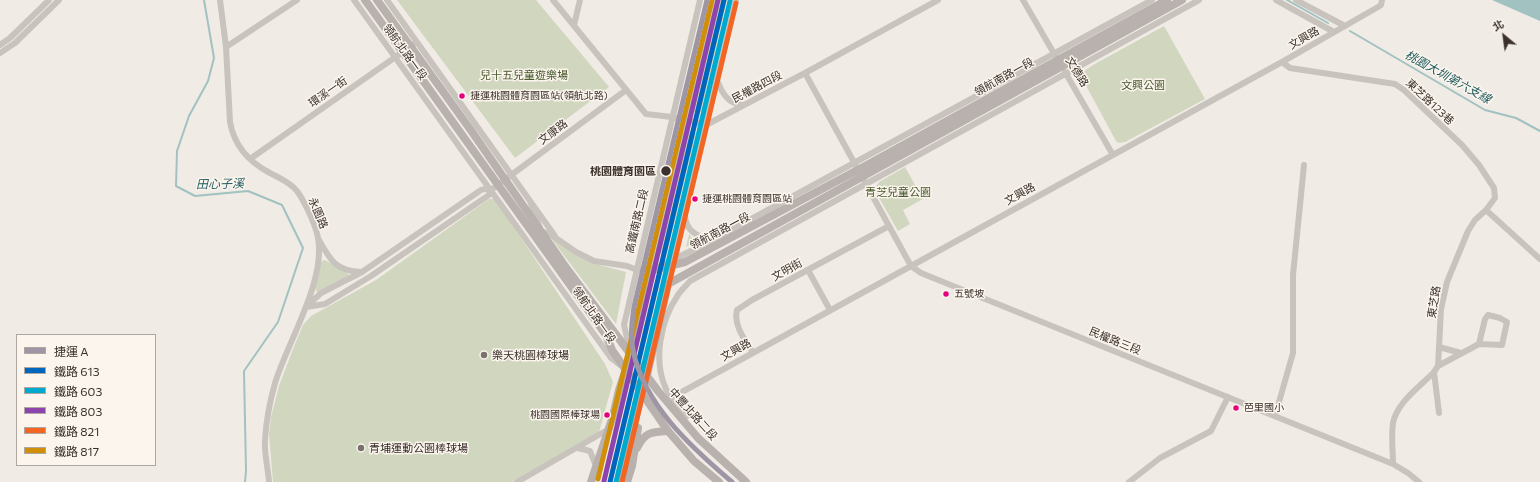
<!DOCTYPE html>
<meta charset="utf-8">
<style>
body{margin:0}
#map{position:relative;width:1540px;height:482px;overflow:hidden;background:#f0ebe5;font-family:Commissioner,"Noto Sans TC",sans-serif}
canvas{display:block}
.legend{position:absolute;left:16px;top:334px;width:140px;height:132px;box-sizing:border-box;background:#fbf5ee;border:1px solid #aea6a0;margin:0;padding:5px 7px;list-style:none;font-size:12px;color:#3b302b}
.legend li{display:flex;align-items:center;gap:8px;height:20px}
.legend b{width:20px;border:1px solid #aea6a0}
.north{position:absolute;left:1484px;top:16px;width:40px;height:40px;-webkit-text-stroke:3px #fbf5ee;paint-order:stroke;rotate:331deg;font-size:11px;font-weight:700;line-height:16px;text-align:center;color:#3b302b}
.north::after{content:'';display:block;margin:auto;width:14px;height:18px;background:#3b302b;clip-path:polygon(50% 0,100% 100%,50% 72%,0 100%)}
</style>
<div id="map">
<canvas width="1540" height="482"></canvas>
<ul class="legend">
<li><b style="height:5px;background:#9e96a5"></b>捷運 A</li>
<li><b style="height:5px;background:#0065bd"></b>鐵路 613</li>
<li><b style="height:5px;background:#00a9ce"></b>鐵路 603</li>
<li><b style="height:5px;background:#8e44ad"></b>鐵路 803</li>
<li><b style="height:5px;background:#f26522"></b>鐵路 821</li>
<li><b style="height:5px;background:#d18e09"></b>鐵路 817</li>
</ul>
<div class="north">北</div>
</div>
<script>
const ctx = document.querySelector('canvas').getContext('2d');
ctx.lineJoin = 'round';
function fillPath(path, color) { ctx.fillStyle = color; ctx.fill(path, 'evenodd'); }
function strokePath(path, color, width, dash) { ctx.strokeStyle = color; ctx.lineWidth = width; ctx.lineCap = dash ? 'butt' : 'round'; ctx.setLineDash(dash || []); ctx.stroke(path); }
function write(font, color, halo, rows, align = 'center') {
  ctx.font = font + ' Commissioner,"Noto Sans TC",sans-serif'; ctx.lineWidth = 3; ctx.setLineDash([]); ctx.textBaseline = 'middle'; ctx.strokeStyle = halo; ctx.fillStyle = color; for (const [text, x, y, turn = 0] of rows) {
    ctx.save(); ctx.translate(x, y); ctx.rotate((+turn || 0) * Math.PI / 180); ctx.textAlign = isNaN(turn) ? turn : align; if (halo) ctx.strokeText(text, 0, 0); ctx.fillText(text, 0, 0); ctx.restore();
  }
}
const green = new Path2D(`
 M 397,0 L 536,0 L 609,87 L 515,158 Z
 M 720,0 L 727,0 L 701,112 L 693,112 Z
 M 1164,26 L 1205,99 L 1125,142 L 1119,143 L 1116,141 L 1083,80 L 1083,72 L 1093,65 Z
 M 689,131 L 696,133 L 667,253 L 659,253 Z
 M 905,167 L 923,199 L 903,210 L 910,224 L 898,231 L 877,194 L 876,187 L 879,182 Z
 M 489,199 L 495,199 L 605,364 L 613,382 L 599,432 L 512,482 L 273,482 L 269,434 L 271,417 L 279,386 L 293,349 L 303,325 L 311,316 L 376,280 Z
 M 689,234 L 692,238 L 698,241 L 686,247 Z
 M 550,237 L 596,264 L 626,272 L 616,324 Z
 M 325,260 L 349,274 L 348,278 L 320,293 L 316,291 C 314,282 318,269 322,261 Z
 M 659,286 L 641,360 L 637,356 L 652,292 L 656,287 Z`);
const water = new Path2D(`
 M 1492,0 L 1540,0 L 1540,21 Z`);
const stream = new Path2D(`
 M 204,0 L 214,58 L 208,81 L 189,116 L 177,151 L 176,186 L 195,196 L 248,191 L 282,205 L 303,248 L 278,322 L 244,371 L 246,471 L 245,482
 M 1287,0 L 1328,23
 M 1350,31 L 1485,110 L 1516,118 L 1540,131`);
const minor = new Path2D(`
 M 220,0 L 226,47 L 230,122 C 234,145 249,162 270,173 C 279,178 290,182 297,191 C 305,202 316,226 318,238 C 326,281 288,341 275,383 C 270,401 266,421 265,440 C 264,453 268,468 269,482
 M 354,0 L 611,358 L 620,365
 M 387,0 L 555,236
 M 553,0 L 646,114 L 672,117 L 706,125 L 805,73 L 938,0
 M 1023,0 L 1056,57
 M 1276,0 L 1334,32
 M 1296,0 L 1345,26
 M 574,25 L 580,0
 M 0,45 L 10,38 L 49,0
 M 226,47 L 297,0
 M 0,53 L 15,43 L 59,0
 M 1282,62 L 1290,68 L 1395,84 L 1404,90 L 1462,145 L 1479,165 L 1494,188 L 1495,198 L 1486,210 L 1475,220 L 1468,231 L 1447,282 L 1441,309 L 1438,366 L 1434,372 C 1420,387 1397,402 1393,423 C 1391,437 1393,451 1393,464
 M 1065,72 L 1113,155
 M 805,73 L 911,266 L 921,273 L 1393,464 L 1408,473 L 1419,482
 M 717,80 C 722,93 728,104 743,105
 M 250,159 L 414,44
 M 530,201 L 541,231 L 550,234 L 576,252 L 594,261 L 627,266 L 637,270 L 652,270 L 713,240 L 1152,0
 M 1486,210 L 1540,259
 M 685,216 C 686,233 700,237 713,240
 M 319,240 C 330,260 336,271 361,272
 M 652,270 L 715,0
 M 808,270 L 830,310
 M 668,284 L 736,0
 M 307,306 L 321,293 L 362,272 L 481,190 L 484,189 L 491,190
 M 306,307 L 325,304 L 371,276 L 489,195 L 491,190 L 626,90
 M 1439,347 L 1461,353
 M 630,351 L 624,325 L 700,0
 M 753,353 C 745,340 733,325 737,310 L 752,300 L 889,226
 M 1438,366 L 1479,344 L 1502,345 L 1507,322 L 1500,318 L 1488,315 L 1485,319 L 1479,344
 M 1434,372 L 1439,413
 M 671,398 L 1282,62 L 1378,7 L 1381,5 L 1382,0
 M 1275,416 L 1293,353 L 1293,275 L 1304,165
 M 686,417 C 679,408 671,399 666,389 C 653,361 660,321 678,295 C 681,290 686,286 690,281 L 1199,0
 M 578,448 L 590,451 L 596,466
 M 517,482 L 609,429
 M 1129,482 L 1160,458 L 1211,431 L 1228,397`);
const major = new Path2D(`
 M 365,0 L 606,335 L 612,350 L 668,431 L 694,461 L 719,482
 M 377,0 L 470,129 L 567,269 L 658,391 L 698,438 L 746,482
 M 637,448 C 645,432 651,432 668,431
 M 591,482 L 613,416 L 619,390 L 631,354 L 652,270 L 685,262 L 867,165 L 1167,0
 M 622,482 L 641,392 L 647,375 L 668,284 L 1182,0
 M 627,482 L 632,466 L 638,428`);
const rail1 = new Path2D(`
 M 610,482 L 724,0`);
const rail2 = new Path2D(`
 M 616,482 L 730,1`);
const rail3 = new Path2D(`
 M 604,481 L 718,0`);
const rail4 = new Path2D(`
 M 622,482 L 736,3`);
const rail5 = new Path2D(`
 M 598,479 L 712,0`);
const metro1 = new Path2D(`
 M 707,0 L 634,307 C 632,321 630,336 633,350 C 644,405 691,447 732,482`);
const markers = [
 [462,96,3.5,"#e5007d"],
 [666,171,5.5,"#3b302b"],
 [695,199,3.5,"#e5007d"],
 [946,294,3.5,"#e5007d"],
 [484,355,4,"#7a716c"],
 [1236,408,3.5,"#e5007d"],
 [607,415,3.5,"#e5007d"],
 [361,448,4,"#7a716c"]
];
const busNames = [
 ["捷運桃園體育園區站(領航北路)",470,96],
 ["捷運桃園體育園區站",702,199],
 ["五號坡",954,294],
 ["芭里國小",1244,408],
 ["桃園國際棒球場",600,415,"right"]
];
const streetNames = [
 ["文興路",1304,38,-30],
 ["領航北路一段",405,52,54],
 ["文德路",1077,72,58],
 ["領航南路一段",1004,77,-29],
 ["民權路四段",757,87,-28],
 ["環溪一街",328,92,-35],
 ["東芝路123巷",1430,102,43],
 ["文康路",553,132,-37],
 ["文興路",1020,194,-29],
 ["永園路",318,213,67],
 ["高鐵南路二段",637,221,-77],
 ["領航南路一段",720,231,-28],
 ["文明街",787,270,-29],
 ["東芝路",1434,302,-81],
 ["領航北路一段",594,315,55],
 ["民權路三段",1115,341,22],
 ["文興路",736,350,-29],
 ["中豐北路二段",693,414,48]
];
const parkNames = [
 ["兒十五兒童遊樂場",524,75],
 ["文興公園",1143,85],
 ["青芝兒童公園",898,192]
];
const stopNames = [
 ["桃園體育園區",656,171]
];
const poiNames = [
 ["樂天桃園棒球場",492,355],
 ["青埔運動公園棒球場",369,448]
];
const waterNames = [
 ["桃園大圳第六支線",1448,77,29],
 ["田心子溪",220,184,-1]
];
fillPath(green, '#d1d6bf');
fillPath(water, '#a1c2c1');
strokePath(stream, '#a1c2c1', 2);
strokePath(minor, '#c9c3be', 6);
strokePath(major, '#b8b1ad', 8);
strokePath(rail1, '#0065bd', 5);
strokePath(rail2, '#00a9ce', 5);
strokePath(rail3, '#8e44ad', 5);
strokePath(rail4, '#f26522', 5);
strokePath(rail5, '#d18e09', 5);
strokePath(metro1, '#9e96a5', 5);
for (const [x, y, r, color] of markers) { const dot = new Path2D(); dot.arc(x, y, r, 0, 2 * Math.PI); ctx.fillStyle = color; ctx.fill(dot); strokePath(dot, '#fbf5ee', 1.5); }
write('10px', '#3b302b', '#fbf5ee', busNames, 'left');
write('11px', '#3b302b', '#fbf5ee', streetNames);
write('11px', '#4a5a2e', '#fbf5ee', parkNames);
write('bold 11px', '#3b302b', '#fbf5ee', stopNames, 'right');
write('11px', '#3b302b', '#fbf5ee', poiNames, 'left');
write('italic 12px', '#1f5a5e', '#fbf5ee', waterNames);
</script>
